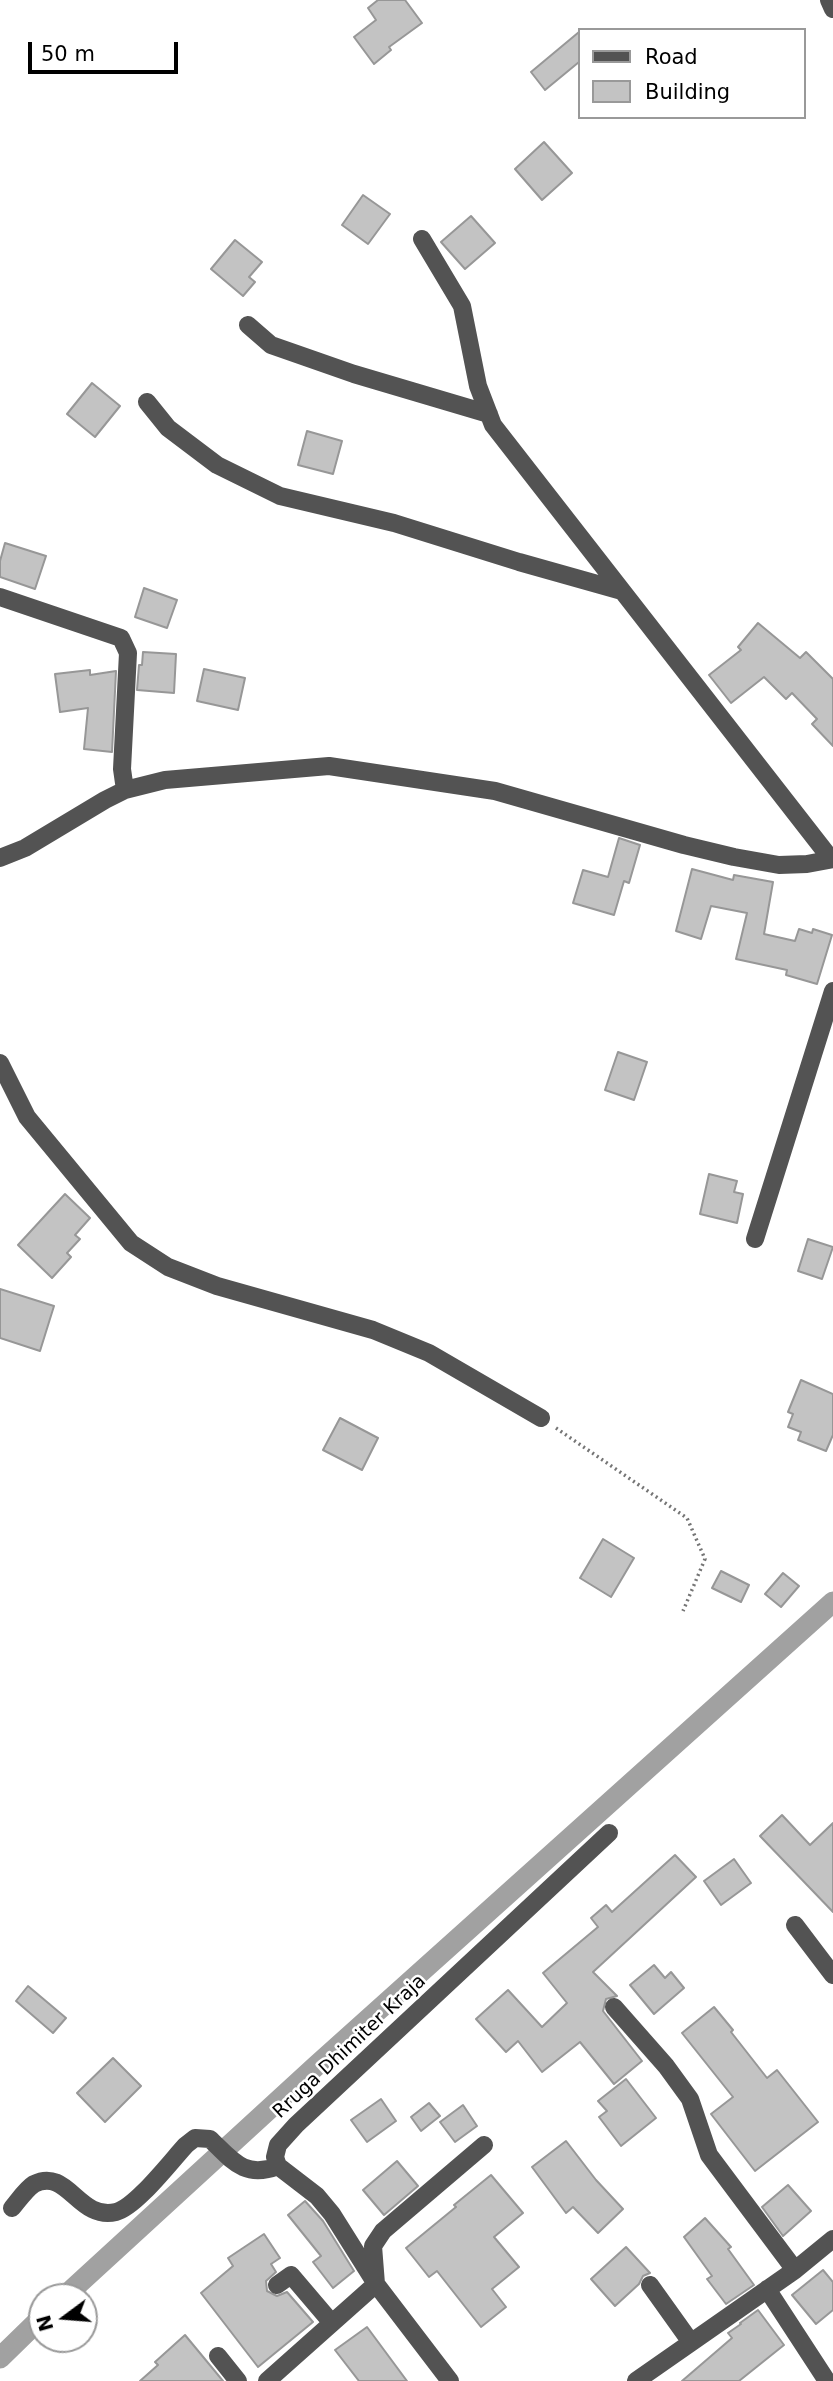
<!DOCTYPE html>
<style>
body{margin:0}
#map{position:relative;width:833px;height:2381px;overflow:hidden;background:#fff;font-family:"DejaVu Sans",sans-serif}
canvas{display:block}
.legend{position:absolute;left:578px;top:28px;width:228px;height:91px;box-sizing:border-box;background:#fff;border:2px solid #999;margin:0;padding:9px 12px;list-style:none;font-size:21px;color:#000}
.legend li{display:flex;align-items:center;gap:14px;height:35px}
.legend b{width:35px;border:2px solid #999}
.north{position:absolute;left:28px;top:2283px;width:70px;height:70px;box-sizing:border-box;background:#fff;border:2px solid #999;border-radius:50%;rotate:254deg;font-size:19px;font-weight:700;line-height:28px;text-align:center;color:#000}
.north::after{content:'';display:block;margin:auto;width:24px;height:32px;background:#000;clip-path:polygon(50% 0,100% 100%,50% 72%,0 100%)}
.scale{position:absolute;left:28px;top:42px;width:150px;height:32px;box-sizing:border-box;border:4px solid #000;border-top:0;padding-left:9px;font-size:21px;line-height:24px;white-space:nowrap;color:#000;-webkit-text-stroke:5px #fff;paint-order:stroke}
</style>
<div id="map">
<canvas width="833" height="2381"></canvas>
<ul class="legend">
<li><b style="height:9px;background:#535353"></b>Road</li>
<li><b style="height:19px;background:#c3c3c3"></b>Building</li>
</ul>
<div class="north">N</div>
<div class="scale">50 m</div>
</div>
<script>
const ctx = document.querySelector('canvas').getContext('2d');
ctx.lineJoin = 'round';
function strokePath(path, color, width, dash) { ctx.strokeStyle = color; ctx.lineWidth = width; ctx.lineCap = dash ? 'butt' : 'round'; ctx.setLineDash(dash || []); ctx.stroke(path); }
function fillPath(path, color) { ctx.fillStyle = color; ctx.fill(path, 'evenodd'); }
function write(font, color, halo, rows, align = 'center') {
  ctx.font = font + ' "DejaVu Sans",sans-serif'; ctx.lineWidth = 5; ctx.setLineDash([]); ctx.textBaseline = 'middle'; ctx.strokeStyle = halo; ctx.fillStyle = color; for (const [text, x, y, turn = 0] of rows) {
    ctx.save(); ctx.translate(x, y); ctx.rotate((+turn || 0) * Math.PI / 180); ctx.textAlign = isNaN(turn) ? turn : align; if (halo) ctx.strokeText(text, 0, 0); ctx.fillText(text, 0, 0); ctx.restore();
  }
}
const canal = new Path2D(`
 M 64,2297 L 316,2066 L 833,1602
 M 0,2358 L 42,2317`);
const building = new Path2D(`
 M 378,0 L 405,0 L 422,23 L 389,47 L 391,50 L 374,64 L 354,37 L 376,20 L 368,8 Z
 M 579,32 L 579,62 L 545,90 L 531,72 Z
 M 544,142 L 572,173 L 542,200 L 515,169 Z
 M 363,195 L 390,214 L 368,244 L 342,225 Z
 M 471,216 L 495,243 L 465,269 L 441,242 Z
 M 235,240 L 262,262 L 249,277 L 255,282 L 243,296 L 211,269 Z
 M 92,383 L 120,406 L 95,437 L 67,414 Z
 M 307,431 L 342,441 L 333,474 L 298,465 Z
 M 5,543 L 46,556 L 35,589 L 0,577 L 0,561 Z
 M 144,588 L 177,600 L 167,628 L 135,617 Z
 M 758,623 L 800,658 L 806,652 L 833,679 L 833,746 L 812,724 L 817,719 L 792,693 L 786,699 L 764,677 L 731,703 L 709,675 L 741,650 L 738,647 Z
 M 143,652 L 176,654 L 174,693 L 137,690 L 139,665 L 142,665 Z
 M 204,669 L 245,678 L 238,710 L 197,701 Z
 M 90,670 L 90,675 L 116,671 L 112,752 L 84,749 L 88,708 L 60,712 L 55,674 Z
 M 619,838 L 640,845 L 629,883 L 624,881 L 614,915 L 573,903 L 583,870 L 608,877 Z
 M 692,869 L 733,880 L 734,875 L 773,882 L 764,934 L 795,941 L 799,929 L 812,933 L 813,929 L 832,935 L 817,984 L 786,975 L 787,970 L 736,959 L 747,913 L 711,906 L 701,939 L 676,931 Z
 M 618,1052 L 647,1062 L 634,1100 L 605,1090 Z
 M 709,1174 L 737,1181 L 734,1192 L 743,1194 L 737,1223 L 700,1214 Z
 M 65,1194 L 90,1218 L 75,1235 L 80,1239 L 67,1253 L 71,1257 L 52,1278 L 18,1245 Z
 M 808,1239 L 833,1247 L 822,1279 L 798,1271 Z
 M 0,1289 L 54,1306 L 40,1351 L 0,1338 Z
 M 801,1380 L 833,1394 L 833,1435 L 826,1451 L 798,1440 L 801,1432 L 788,1427 L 793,1414 L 788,1412 Z
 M 340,1418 L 378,1438 L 362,1470 L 323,1450 Z
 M 603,1539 L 634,1558 L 611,1597 L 580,1578 Z
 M 721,1571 L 749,1585 L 741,1602 L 712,1588 Z
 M 783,1573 L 799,1586 L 781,1607 L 765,1594 Z
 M 782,1815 L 810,1845 L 833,1823 L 833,1912 L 760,1836 Z
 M 675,1855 L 696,1877 L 593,1972 L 617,1996 L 606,1999 L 603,2011 L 642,2061 L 614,2084 L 580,2042 L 542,2072 L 518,2041 L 506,2052 L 476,2019 L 508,1990 L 542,2027 L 567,2003 L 543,1973 L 598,1927 L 591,1918 L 606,1905 L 612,1912 Z
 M 734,1859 L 751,1883 L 721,1905 L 704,1881 Z
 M 654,1965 L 665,1978 L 671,1972 L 684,1988 L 654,2014 L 630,1985 Z
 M 28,1986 L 66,2018 L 53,2033 L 16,2001 Z
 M 714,2007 L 733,2030 L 731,2032 L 767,2078 L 777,2070 L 818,2122 L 755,2171 L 711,2114 L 733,2097 L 682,2033 Z
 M 113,2058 L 141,2086 L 105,2122 L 77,2093 Z
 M 626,2079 L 656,2118 L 621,2146 L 599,2117 L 607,2111 L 598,2101 Z
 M 381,2099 L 396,2121 L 367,2142 L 351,2120 Z
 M 429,2103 L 440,2116 L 421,2131 L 411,2117 Z
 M 463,2105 L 477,2126 L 455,2142 L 440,2122 Z
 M 566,2141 L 596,2180 L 623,2209 L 598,2233 L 573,2207 L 566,2213 L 532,2167 Z
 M 397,2161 L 418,2186 L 384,2215 L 363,2190 Z
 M 491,2175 L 523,2213 L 494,2237 L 519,2267 L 492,2289 L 506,2307 L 481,2327 L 437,2271 L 429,2277 L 406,2248 L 456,2207 L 454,2205 Z
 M 788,2185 L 811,2211 L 783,2236 L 762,2207 Z
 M 305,2201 L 323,2221 L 354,2271 L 333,2288 L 313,2262 L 321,2256 L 288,2215 Z
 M 705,2218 L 731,2247 L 728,2249 L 754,2285 L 726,2304 L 707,2279 L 712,2276 L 684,2237 Z
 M 264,2234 L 280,2258 L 271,2264 L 276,2272 L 266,2281 L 267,2291 L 277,2296 L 287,2292 L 313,2322 L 258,2367 L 201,2293 L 233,2266 L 228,2258 Z
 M 626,2247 L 650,2273 L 643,2276 L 639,2284 L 615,2306 L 591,2279 Z
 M 823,2270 L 833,2282 L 833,2310 L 816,2324 L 792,2295 Z
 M 758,2310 L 784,2345 L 739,2381 L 682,2381 L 732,2338 L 728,2333 L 741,2324 L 740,2323 Z
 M 367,2327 L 407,2381 L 359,2381 L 335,2350 Z
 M 185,2335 L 223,2381 L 140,2381 L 158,2365 L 155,2362 Z`);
const path = new Path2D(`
 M 556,1428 L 687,1518 L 705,1559 L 683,1611`);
const minor = new Path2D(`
 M 829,0 L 833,9
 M 422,239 L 462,306 L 478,386 L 493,425 L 831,859
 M 248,325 L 271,345 L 354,374 L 489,414
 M 147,402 L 168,428 L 217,465 L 280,496 L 394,523 L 519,562 L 622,591
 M 0,597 L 121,638 L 128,653 L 122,769 L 125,790
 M 0,858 L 25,848 L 105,800 L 125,790 L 165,780 L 329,766 L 495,791 L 684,845 L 734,857 L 779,865 L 807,864 L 833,859
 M 0,1063 L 27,1117 L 131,1243 L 168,1267 L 217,1286 L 373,1330 L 429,1353 L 541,1418
 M 755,1239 L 833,991
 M 795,1925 L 833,1975
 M 614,2007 L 666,2066 L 690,2099 L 709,2155 L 795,2270
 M 12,2208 C 18,2201 26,2189 34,2184 C 68,2167 78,2221 116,2212 C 136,2207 171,2161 186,2145 L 195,2138 L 210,2139 C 232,2160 244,2179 278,2166
 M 277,2285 L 291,2275 L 331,2322
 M 650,2285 L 690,2341
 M 767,2289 L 827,2381
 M 218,2356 L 238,2381
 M 267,2381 L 376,2284 L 373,2246 L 383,2231 L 484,2145
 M 450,2381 L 376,2284 L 332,2214 L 317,2196 L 278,2166 L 275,2157 L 278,2145 L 296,2125 L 609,1833
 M 636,2381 L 795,2270 L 833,2239`);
const streetNames = [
 ["Rruga Dhimiter Kraja",350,2047,-43]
];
strokePath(canal, '#a1a1a1', 21);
fillPath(building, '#c3c3c3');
strokePath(building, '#979797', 2);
strokePath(path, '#757575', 3.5, [2, 3.5]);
strokePath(minor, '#535353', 18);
write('19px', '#000', '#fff', streetNames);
</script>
